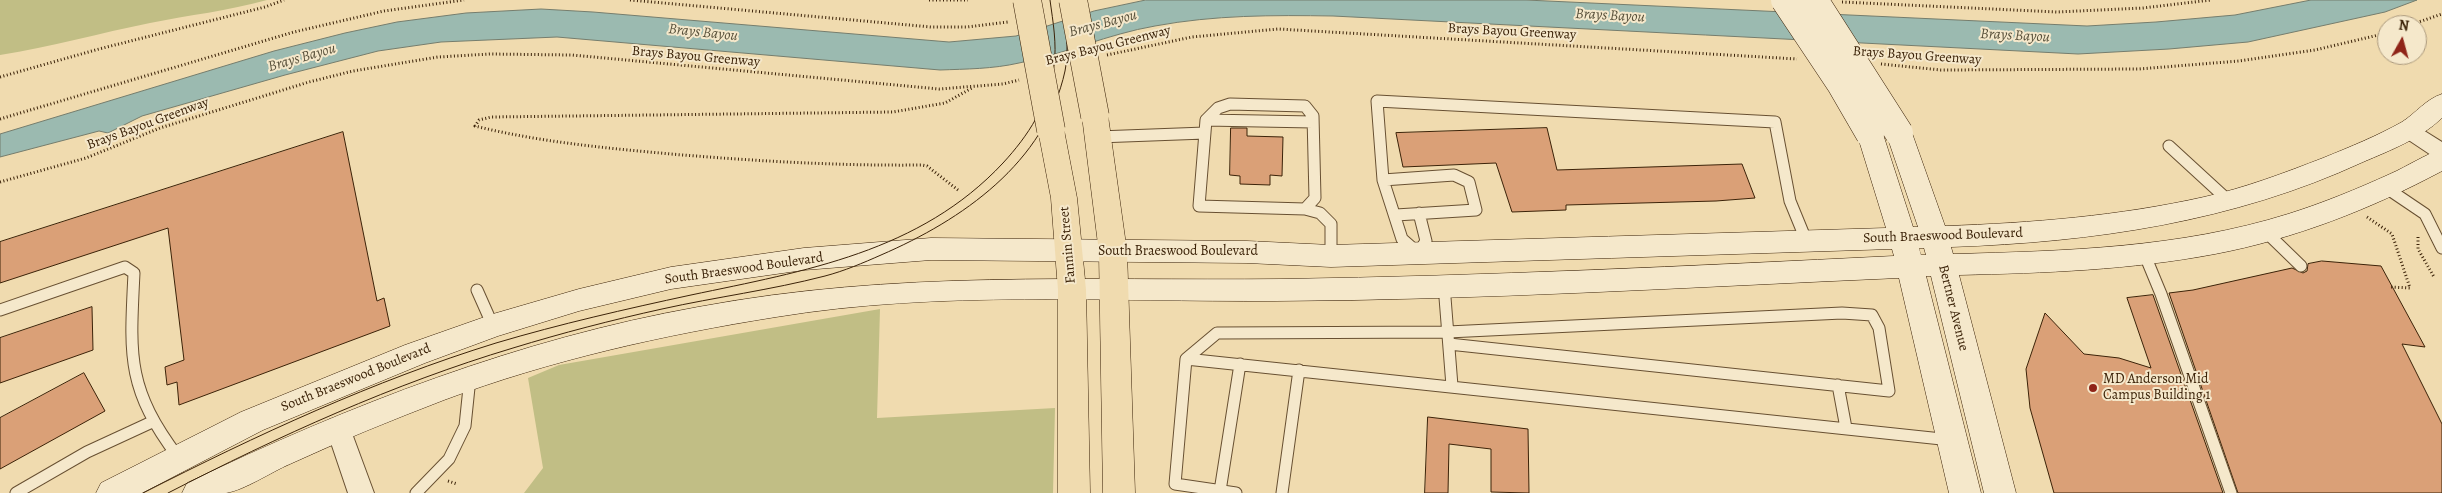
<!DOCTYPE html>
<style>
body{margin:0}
#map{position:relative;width:2442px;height:493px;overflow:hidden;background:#f0dbaf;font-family:Alegreya,serif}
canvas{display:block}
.north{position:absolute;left:2377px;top:15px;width:50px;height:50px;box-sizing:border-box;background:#f5e8cb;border:1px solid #ab997d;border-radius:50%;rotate:7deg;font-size:14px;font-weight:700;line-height:20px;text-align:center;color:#3b2208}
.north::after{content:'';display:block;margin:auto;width:18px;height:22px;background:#8f2418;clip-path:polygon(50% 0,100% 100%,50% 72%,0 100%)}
</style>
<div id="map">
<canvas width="2442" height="493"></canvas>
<div class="north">N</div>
</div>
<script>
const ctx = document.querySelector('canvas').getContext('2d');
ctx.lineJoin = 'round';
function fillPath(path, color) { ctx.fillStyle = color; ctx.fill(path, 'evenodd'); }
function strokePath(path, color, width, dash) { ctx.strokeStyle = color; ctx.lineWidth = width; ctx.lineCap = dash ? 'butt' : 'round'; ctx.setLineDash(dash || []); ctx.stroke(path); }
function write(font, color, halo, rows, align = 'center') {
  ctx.font = font + ' Alegreya,serif'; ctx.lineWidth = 4; ctx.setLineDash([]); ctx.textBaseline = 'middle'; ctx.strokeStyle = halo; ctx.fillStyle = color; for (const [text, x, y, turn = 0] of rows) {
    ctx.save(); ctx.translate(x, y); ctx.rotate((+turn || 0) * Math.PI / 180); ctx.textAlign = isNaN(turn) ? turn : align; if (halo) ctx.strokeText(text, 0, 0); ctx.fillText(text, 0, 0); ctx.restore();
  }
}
const green = new Path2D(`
 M 0,0 L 267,0 C 228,11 189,15 150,23 C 100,33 51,47 0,55 Z
 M 880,309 L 877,418 L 1055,408 L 1053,493 L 524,493 L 543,468 L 528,378 L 559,365 Z`);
const water = new Path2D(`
 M 1146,0 L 1526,0 L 2087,26 L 2156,22 L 2235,15 L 2311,0 L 2417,0 L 2385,12 L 2248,42 L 2169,49 L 2078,54 L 1333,16 C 1273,15 1214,15 1155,26 C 1108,34 1065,54 1019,63 C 993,69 966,69 940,70 L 557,37 L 441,42 L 378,51 L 285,75 L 142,116 L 108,133 L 99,131 L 0,157 L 0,134 L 274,51 L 345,33 L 397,22 L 466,13 L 541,9 L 593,12 L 949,42 L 1016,36 L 1094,11 Z`);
const building = new Path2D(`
 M 1231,128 L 1247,128 L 1247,136 L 1283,137 L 1282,176 L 1270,175 L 1270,185 L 1240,184 L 1240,176 L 1230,175 Z
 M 1547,128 L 1557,170 L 1742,164 L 1755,198 L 1716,201 L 1566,205 L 1566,210 L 1512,212 L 1496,163 L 1403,167 L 1396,133 Z
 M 343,132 L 377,301 L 384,298 L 390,326 L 179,405 L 177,382 L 167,385 L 165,367 L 184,360 L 168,228 L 0,283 L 0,242 Z
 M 2322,261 L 2381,266 L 2425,347 L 2402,344 L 2442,424 L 2442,493 L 2238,493 L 2169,293 L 2193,290 L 2292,268 L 2303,273 L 2307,271 L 2308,264 Z
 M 2153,295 L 2223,493 L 2054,493 L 2030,408 L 2026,369 L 2045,313 L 2084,354 L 2119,358 L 2151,368 L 2127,298 Z
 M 92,307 L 93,350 L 0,383 L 0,338 Z
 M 84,373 L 105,411 L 0,469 L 0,418 Z
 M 1428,417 L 1528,429 L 1529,493 L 1491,492 L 1491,449 L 1449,444 L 1448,493 L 1425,493 Z`);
const path = new Path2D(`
 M 630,0 L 931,27 L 967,27 L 1008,22
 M 929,0 L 968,0
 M 1842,2 L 2057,12 L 2143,8 L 2211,0
 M 2410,25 L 2442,14
 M 1107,55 L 1192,37 L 1278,29 L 1797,59
 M 1881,64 L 1941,70 L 2139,69 L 2239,61 L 2315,50 L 2387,33
 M 0,77 L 99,49 L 265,7 L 284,0
 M 0,119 L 294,32 L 384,11 L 464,0
 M 0,182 L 86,158 L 160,128 L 309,82 L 353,71 L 438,57 L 490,54 L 572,55 L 939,89 L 1003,84 L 1019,80
 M 958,190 L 927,166 L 922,165 C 838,166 755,161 671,154 C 605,148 539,142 475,126 L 479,120 L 491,117 L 893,112 L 945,103 L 972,88
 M 2367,217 L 2392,234 L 2410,288 L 2391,287
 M 2418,237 L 2418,249 L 2434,277
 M 448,481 L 457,484`);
const lane = new Path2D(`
 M 1230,104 L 1305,106 L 1313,116 L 1315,198 L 1305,209 L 1199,206 L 1206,120 L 1218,108 Z
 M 1206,120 L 1313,122
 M 1098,137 L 1205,133
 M 2169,146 L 2230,202
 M 1383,180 L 1454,175 L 1469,182 L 1476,210 L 1396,215
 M 2385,187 L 2425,214 L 2442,248
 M 1305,209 L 1320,213 L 1331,224 L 1331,256
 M 1419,213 L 1426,241 L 1418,253 L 1402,239 L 1383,180 L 1377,101 L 1775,122 L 1790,201 L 1806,240
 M 2266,232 L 2301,266
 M 2144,253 L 2161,294 L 2231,493
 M 1444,285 L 1452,386
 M 477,290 L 493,326
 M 0,310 L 125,267 L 134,273 C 130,355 126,388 178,457
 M 1186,359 L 1951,440
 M 1838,385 L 1846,428
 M 1220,491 L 1240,364
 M 16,493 L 87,452 L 152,422
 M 416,493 L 449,459 L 465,426 L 470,378
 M 1236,493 L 1175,484 L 1186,359 L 1217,333 L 1448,332 L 1842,313 L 1872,315 L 1879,328 L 1889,391 L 1449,344
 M 1282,493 L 1299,370`);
const street = new Path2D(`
 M 2408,122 L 2415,125 L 2442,142 L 2442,160 L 2434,157 L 2401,135 L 2398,130 L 2401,125 Z
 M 338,417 L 347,420 L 350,428 L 374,493 L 348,493 L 326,428 L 329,420 Z`);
const secondary = new Path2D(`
 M 2442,94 L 2442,118 C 2420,139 2391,150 2363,162 C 2233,222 2094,242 1951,247 L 1953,254 C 2065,251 2180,248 2288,214 C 2323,203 2357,189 2390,174 C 2408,166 2424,155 2442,149 L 2442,171 C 2371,209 2294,239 2215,254 C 2130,270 2045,273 1959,275 L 2016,493 L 1984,493 L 1931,276 L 1926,276 L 1981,493 L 1949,493 L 1899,278 C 1691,287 1483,300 1275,301 C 1109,302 940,290 776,317 C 663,335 551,360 444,400 C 392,420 340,441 290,464 C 271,472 245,490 226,493 C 212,493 196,493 182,493 L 187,483 C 350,405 519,339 698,307 C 895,270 1083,281 1282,279 C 1486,276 1690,266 1894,256 L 1892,249 L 1331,267 L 1247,263 L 931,260 L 804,270 L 671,289 L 579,311 L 498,336 L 425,363 L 263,430 L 142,493 L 96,493 L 101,483 L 241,412 L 405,345 L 493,314 L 579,289 L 671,267 L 804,248 L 931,238 L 1247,241 L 1331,245 L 1886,228 L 1857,134 L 1861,127 L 1870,125 L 1879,127 L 1883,134 L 1913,227 L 1918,227 L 1886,133 L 1890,126 L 1899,124 L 1908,126 L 1912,133 L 1945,226 C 2032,223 2119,216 2204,197 C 2245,188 2284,173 2323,158 C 2350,147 2377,136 2402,122 C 2416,113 2426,99 2442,94 ZM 1919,248 L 1924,248 L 1926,255 L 1921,255 Z`);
const primary = new Path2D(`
 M 1095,107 L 1104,110 L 1108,116 L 1127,252 L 1135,493 L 1103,493 L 1099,252 L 1082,116 L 1086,110 Z
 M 1051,121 L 1060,123 L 1064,130 L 1077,198 L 1086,290 L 1090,493 L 1058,493 L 1058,290 L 1051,198 L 1038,130 L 1042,123 Z`);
const tram = new Path2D(`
 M 143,493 C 257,435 373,381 496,343 C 560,324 626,309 691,295 C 805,271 920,252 1003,163 C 1028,136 1049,104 1054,66 C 1057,44 1053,22 1050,0
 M 168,493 C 279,436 393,384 513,348 C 562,333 612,320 662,309 C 716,297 771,290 825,276 C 844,271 863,263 881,255 C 962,220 1045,163 1065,71 C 1070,48 1065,23 1061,0`);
const secondaryBridge = new Path2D(`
 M 1785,0 L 1841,84 L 1870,134
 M 1814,0 L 1899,133`);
const primaryBridge = new Path2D(`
 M 1027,0 L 1051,130
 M 1073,0 L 1095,116`);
const markers = [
 [2093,388,5,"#8f2418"]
];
const streetNames = [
 ["Brays Bayou Greenway",1512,32,3],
 ["Brays Bayou Greenway",1108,46,-14],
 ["Brays Bayou Greenway",1917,56,4],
 ["Brays Bayou Greenway",696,57,5],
 ["Brays Bayou Greenway",148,124,-20],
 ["South Braeswood Boulevard",1943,236,-2],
 ["Fannin Street",1068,245,-95],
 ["South Braeswood Boulevard",1178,252],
 ["South Braeswood Boulevard",744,269,-8],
 ["Bertner Avenue",1953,308,76],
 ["South Braeswood Boulevard",356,378,-22]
];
const poiNames = [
 ["MD Anderson Mid",2103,380],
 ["Campus Building 1",2103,396]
];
const waterNames = [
 ["Brays Bayou",1610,16,3],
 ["Brays Bayou",1103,24,-15],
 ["Brays Bayou",703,33,6],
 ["Brays Bayou",2015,36,3],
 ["Brays Bayou",302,58,-16]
];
fillPath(green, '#c1be85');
fillPath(water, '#9bbab0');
strokePath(water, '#757d6d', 1);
fillPath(building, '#daa077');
strokePath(building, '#3b2208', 1);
strokePath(lane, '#685032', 13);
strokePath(street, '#685032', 2);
strokePath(secondary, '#3b2208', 1);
strokePath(primary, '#3b2208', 1);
strokePath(path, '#3b2208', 3, [1, 2.5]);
strokePath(lane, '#f5e8cb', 11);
fillPath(street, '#f5e8cb');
fillPath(secondary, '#f5e8cb');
fillPath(primary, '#f0dbaf');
strokePath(tram, '#3b2208', 1);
strokePath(secondaryBridge, '#3b2208', 29, []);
strokePath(primaryBridge, '#3b2208', 29, []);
strokePath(secondaryBridge, '#f5e8cb', 28);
strokePath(primaryBridge, '#f0dbaf', 28);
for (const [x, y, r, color] of markers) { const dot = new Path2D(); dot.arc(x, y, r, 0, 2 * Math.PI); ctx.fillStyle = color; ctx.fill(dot); strokePath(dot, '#f5e8cb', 2); }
write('14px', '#3b2208', '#f5e8cb', streetNames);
write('14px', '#3b2208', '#f5e8cb', poiNames, 'left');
write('italic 15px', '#58503a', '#f5e8cb', waterNames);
</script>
